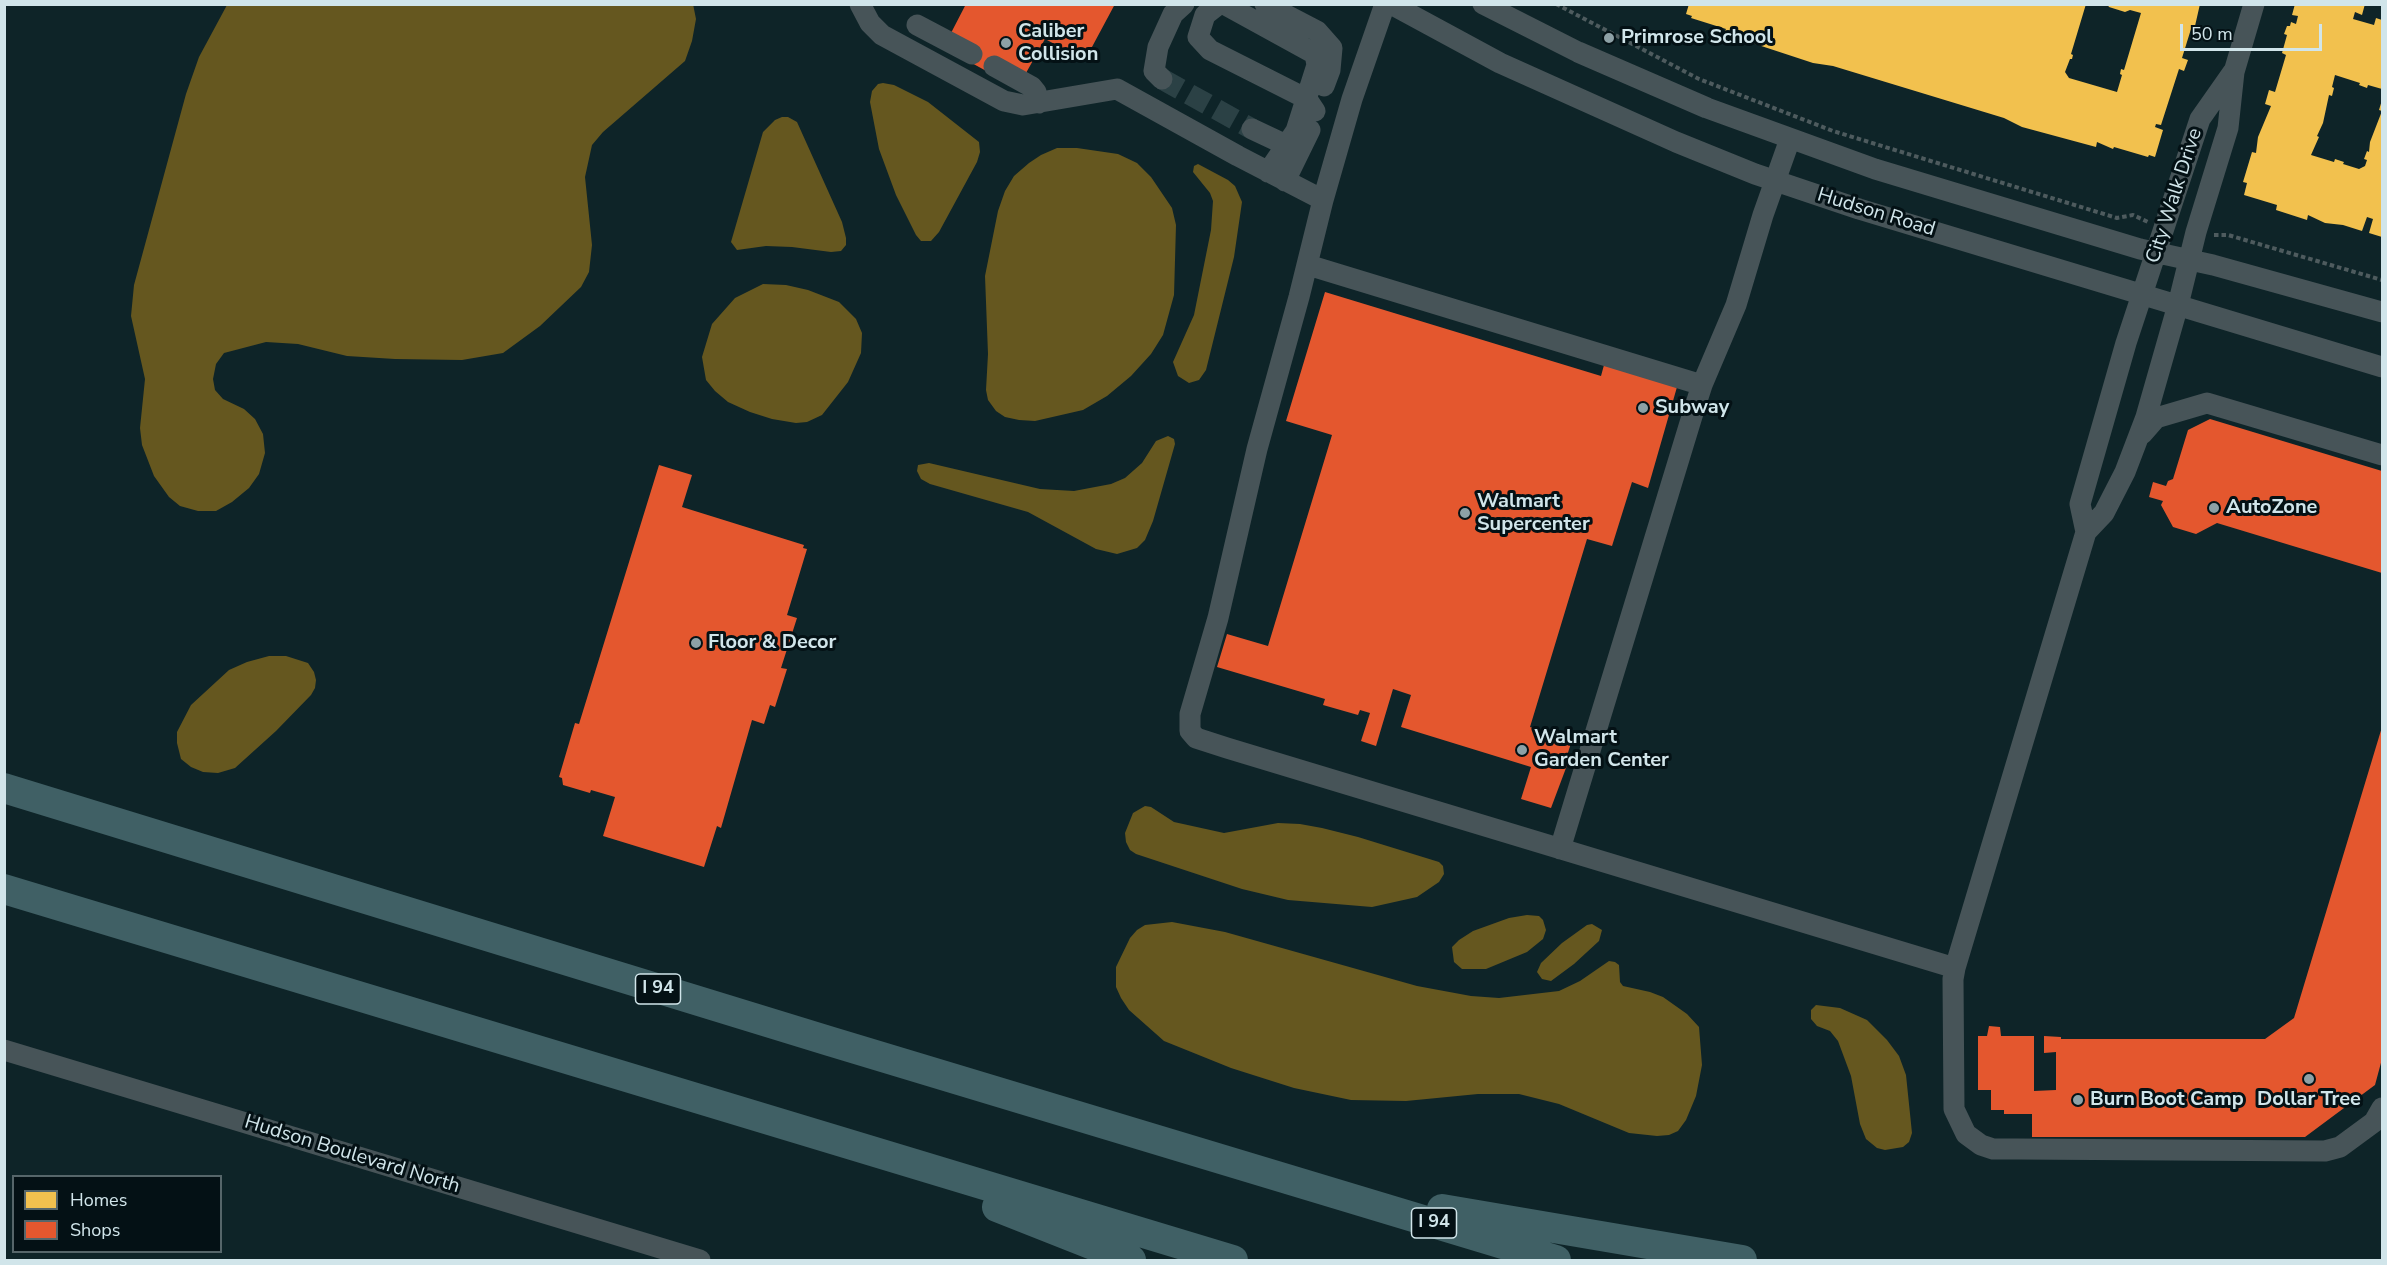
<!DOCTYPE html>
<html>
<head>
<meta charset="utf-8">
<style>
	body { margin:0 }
	#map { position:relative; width:2387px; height:1265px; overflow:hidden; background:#0e2428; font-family:"Nunito Sans",sans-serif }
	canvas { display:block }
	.frame { position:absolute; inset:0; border:6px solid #d1e5ea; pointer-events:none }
	.legend { position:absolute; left:12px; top:1175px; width:210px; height:78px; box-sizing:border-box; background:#041115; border:2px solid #56666a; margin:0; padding:8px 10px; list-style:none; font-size:18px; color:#d1e5ea }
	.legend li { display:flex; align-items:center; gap:12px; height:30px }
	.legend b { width:30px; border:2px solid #56666a }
	.scale { position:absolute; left:2180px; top:24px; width:142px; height:27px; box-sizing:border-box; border:3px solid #d1e5ea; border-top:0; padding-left:8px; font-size:18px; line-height:21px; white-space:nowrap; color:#d1e5ea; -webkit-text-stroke:4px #041115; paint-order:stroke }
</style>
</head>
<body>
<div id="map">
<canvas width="2387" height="1265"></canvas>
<div class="frame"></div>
<ul class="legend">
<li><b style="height:16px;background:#f2c14e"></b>Homes</li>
<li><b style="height:16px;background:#e4572e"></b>Shops</li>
</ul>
<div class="scale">50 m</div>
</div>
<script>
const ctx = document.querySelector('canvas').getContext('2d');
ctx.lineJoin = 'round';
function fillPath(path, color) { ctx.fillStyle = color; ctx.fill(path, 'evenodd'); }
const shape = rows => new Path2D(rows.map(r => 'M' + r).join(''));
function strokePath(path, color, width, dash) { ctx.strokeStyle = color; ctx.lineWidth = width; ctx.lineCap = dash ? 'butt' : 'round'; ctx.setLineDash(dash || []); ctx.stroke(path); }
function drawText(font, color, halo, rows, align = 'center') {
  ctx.font = font + ' "Nunito Sans",sans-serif'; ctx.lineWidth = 6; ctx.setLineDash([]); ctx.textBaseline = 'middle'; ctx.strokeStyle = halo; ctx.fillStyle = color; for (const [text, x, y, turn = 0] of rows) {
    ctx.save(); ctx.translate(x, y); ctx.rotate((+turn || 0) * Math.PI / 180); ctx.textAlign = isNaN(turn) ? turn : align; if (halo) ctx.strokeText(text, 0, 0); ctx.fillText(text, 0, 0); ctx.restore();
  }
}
const water = shape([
	[227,5,693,4,696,19,692,41,685,61,603,132,592,145,585,177,592,245,589,272,581,287,540,326,503,353,462,360,395,359,347,356,298,344,266,342,224,353,216,364,213,379,215,390,223,399,244,409,255,419,263,434,265,453,259,474,249,488,232,502,216,511,198,511,180,506,169,497,154,476,142,445,140,428,145,379,131,316,134,285,186,94,199,57],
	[883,83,894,85,928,102,979,142,980,152,977,162,939,232,931,241,921,241,916,235,896,195,879,149,870,102,872,91,878,84],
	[782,117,788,117,797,122,842,222,846,238,846,245,841,251,831,252,792,247,766,246,737,250,731,242,763,132,775,120],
	[1057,148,1077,148,1118,154,1137,163,1151,177,1172,208,1176,225,1174,295,1163,335,1151,354,1131,376,1107,396,1083,410,1035,421,1019,420,1005,417,996,411,988,400,986,390,988,354,985,276,998,211,1005,191,1014,176,1029,163,1041,155],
	[1198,164,1228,180,1235,186,1242,202,1234,257,1206,370,1199,380,1189,383,1178,376,1173,362,1194,315,1211,230,1213,201,1210,193,1193,172,1194,166],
	[763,284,786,285,808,290,839,302,856,319,862,333,861,353,848,382,822,415,807,422,796,423,772,419,750,412,728,402,715,391,706,380,702,357,712,324,735,298],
	[1168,436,1174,439,1175,444,1153,521,1145,540,1137,548,1117,554,1096,549,1028,512,930,484,921,479,917,471,918,465,929,463,1040,489,1074,491,1111,484,1125,478,1142,463,1156,441],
	[269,656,286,656,308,663,314,672,316,680,315,688,311,695,276,731,235,768,218,773,203,772,191,767,181,759,177,743,177,732,191,705,229,670,247,662],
	[1145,806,1151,807,1174,822,1224,833,1278,823,1300,824,1322,828,1358,837,1439,862,1443,866,1444,874,1439,882,1417,897,1372,907,1288,900,1242,889,1136,854,1130,850,1126,842,1125,833,1133,813],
	[1527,915,1539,916,1543,920,1546,930,1543,939,1527,952,1486,969,1462,969,1454,962,1452,947,1459,940,1473,931,1509,918],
	[1172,922,1225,932,1417,986,1471,996,1499,998,1559,991,1580,981,1609,961,1615,962,1619,965,1620,982,1623,986,1650,992,1663,997,1687,1014,1699,1027,1702,1065,1696,1096,1686,1120,1678,1131,1669,1135,1657,1136,1629,1133,1559,1104,1519,1094,1478,1094,1406,1101,1351,1100,1294,1088,1231,1068,1164,1041,1129,1010,1121,998,1116,987,1116,967,1130,938,1137,930,1145,925],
	[1592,924,1602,930,1599,941,1574,964,1551,981,1542,979,1537,972,1541,963,1562,943,1587,925],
	[1816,1005,1840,1008,1867,1020,1887,1040,1899,1056,1906,1075,1912,1133,1909,1142,1903,1147,1885,1150,1877,1148,1866,1139,1860,1124,1851,1076,1838,1041,1830,1031,1817,1026,1811,1019,1811,1010]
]);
const homes = shape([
	[1689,4,2086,4,2071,54,2073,55,2072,59,2070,59,2065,72,2069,78,2117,92,2122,75,2120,74,2121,69,2124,70,2141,13,2130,10,2125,12,2109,7,2107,4,2200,4,2195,26,2191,29,2182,58,2188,60,2184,71,2179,69,2161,125,2156,124,2155,127,2163,130,2155,157,2149,155,2148,157,2114,147,2113,149,2097,142,2096,147,2022,127,2004,118,1833,66,1813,63,1740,39,1742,34,1730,30,1729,32,1725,31,1726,29,1691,18,1692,16,1686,14],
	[2295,4,2365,4,2362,15,2355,12,2353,19,2374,25,2376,18,2382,20,2382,89,2368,85,2367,88,2359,85,2360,83,2335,75,2332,87,2334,88,2332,96,2329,95,2323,123,2317,136,2319,137,2311,155,2334,162,2335,159,2344,162,2343,164,2359,169,2365,166,2367,160,2364,159,2367,151,2369,152,2370,142,2382,111,2379,110,2382,100,2382,237,2369,233,2373,219,2367,217,2362,231,2343,225,2325,223,2308,215,2307,220,2276,210,2277,205,2244,195,2247,183,2243,182,2252,152,2256,153,2258,137,2271,106,2265,104,2269,90,2275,92,2286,55,2282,53,2287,35,2284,34,2287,26,2290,26,2291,22,2296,24,2298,16,2292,15]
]);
const shops = shape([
	[966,4,1115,4,1085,60,1045,39,1026,73,990,73,968,61,951,33],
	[1325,292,1601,376,1604,365,1677,387,1648,488,1632,482,1612,546,1587,539,1530,727,1572,740,1566,759,1569,760,1551,808,1521,799,1531,767,1401,727,1411,695,1393,689,1376,746,1361,741,1370,713,1360,710,1358,715,1323,705,1325,699,1217,667,1227,634,1268,646,1332,435,1286,421],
	[2210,419,2382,471,2382,573,2217,523,2196,534,2173,527,2161,505,2163,501,2149,497,2153,482,2166,486,2168,481,2173,479,2188,430],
	[659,465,692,475,682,507,804,545,803,548,807,549,787,615,797,618,781,668,787,669,775,707,770,705,764,724,752,720,721,828,717,826,704,867,603,836,615,797,591,790,590,793,563,785,562,778,559,777,575,723,579,724],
	[2382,727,2382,1059,2375,1085,2305,1137,2032,1137,2032,1114,2004,1114,2004,1110,1991,1110,1991,1090,1978,1090,1978,1036,1987,1036,1989,1026,2000,1027,2001,1036,2034,1036,2034,1091,2056,1090,2056,1052,2044,1053,2044,1036,2061,1037,2061,1039,2265,1039,2294,1018]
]);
const minorTunnel = shape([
	[1162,79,1252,129]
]);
const path = shape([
	[1556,4,1699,79,1833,131,2117,218,2133,215,2148,222],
	[2214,235,2228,235,2382,280]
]);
const minor = shape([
	[860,4,870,23,882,35,1004,101,1023,105,1117,89,1238,156,1323,200],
	[1219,4,1205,15,1198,37,1210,50,1307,99,1315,111],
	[1224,4,1315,54,1317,65,1296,131,1268,172],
	[1265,4,1317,31,1332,48,1330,70,1324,86],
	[1385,4,1352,99,1323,200,1299,297,1257,449,1218,618,1190,714,1190,731,1196,738,1227,748,1955,968,2086,532,2104,513,2125,472,2146,417,2178,305,2196,232,2228,128,2234,72,2254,4],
	[1391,4,1500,63,1676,142,1755,174,1859,209,2382,367],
	[1483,4,1578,52,1707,108,1875,169,2140,249,2213,265,2382,312],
	[917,25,972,54],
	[994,66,1032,87,1036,92,1039,103],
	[1162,79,1154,71,1158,47,1173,14,1184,4],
	[1252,129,1286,145],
	[1285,181,1310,130],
	[1308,265,1702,385],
	[2142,434,2156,418,2207,403,2382,455],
	[2086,532,2080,504,2126,343,2200,119,2233,72],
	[1560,849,1693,413,1702,385,1736,305,1763,215,1790,139],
	[1955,968,1953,979,1954,1109,1966,1134,1981,1145,1993,1149,2017,1149,2325,1151,2340,1147,2374,1122,2382,1108],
	[4,1050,700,1260]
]);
const highway = shape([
	[4,788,829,1041,1556,1260],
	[4,889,1233,1260],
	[997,1207,1131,1260],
	[1442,1209,1742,1260]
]);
const markers = [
	[1609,38,6,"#8da1a6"],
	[1006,43,6,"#8da1a6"],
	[1643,408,6,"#8da1a6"],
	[2214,508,6,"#8da1a6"],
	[1465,513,6,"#8da1a6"],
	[696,643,6,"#8da1a6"],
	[1522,750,6,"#8da1a6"],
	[2309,1079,6,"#8da1a6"],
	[2078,1100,6,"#8da1a6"]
];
const shields = [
	[658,989,45],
	[1434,1223,45]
];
const shieldNames = [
	["I 94",658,989],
	["I 94",1434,1223]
];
const poiNames = [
	["Caliber",1018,32],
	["Collision",1018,55],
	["Primrose School",1621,38],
	["Subway",1655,408],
	["Walmart",1477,502],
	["Supercenter",1477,525],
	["AutoZone",2226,508],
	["Floor & Decor",708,643],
	["Walmart",1534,738],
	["Garden Center",1534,761],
	["Burn Boot Camp",2090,1100],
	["Dollar Tree",2309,1100,"center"]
];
const streetNames = [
	["City Walk Drive",2175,196,-72],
	["Hudson Road",1876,213,17],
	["Hudson Boulevard North",352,1155,17]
];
fillPath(water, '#65571f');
fillPath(homes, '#f2c14e');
fillPath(shops, '#e4572e');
strokePath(minorTunnel, '#2b4145', 21, [21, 10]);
strokePath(path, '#4e5b5e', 4, [4.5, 3]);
strokePath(minor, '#475458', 21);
strokePath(highway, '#406065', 30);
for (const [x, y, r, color] of markers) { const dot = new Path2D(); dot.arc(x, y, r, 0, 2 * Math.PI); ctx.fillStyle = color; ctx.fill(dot); strokePath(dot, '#041115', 2); }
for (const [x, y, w] of shields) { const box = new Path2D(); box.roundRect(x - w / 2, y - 15, w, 30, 4.5); ctx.fillStyle = '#041115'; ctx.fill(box); strokePath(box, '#d1e5ea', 1.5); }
drawText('bold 18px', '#d1e5ea', null, shieldNames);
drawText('bold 20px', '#d1e5ea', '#041115', poiNames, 'left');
drawText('20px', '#d1e5ea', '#041115', streetNames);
</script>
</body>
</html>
